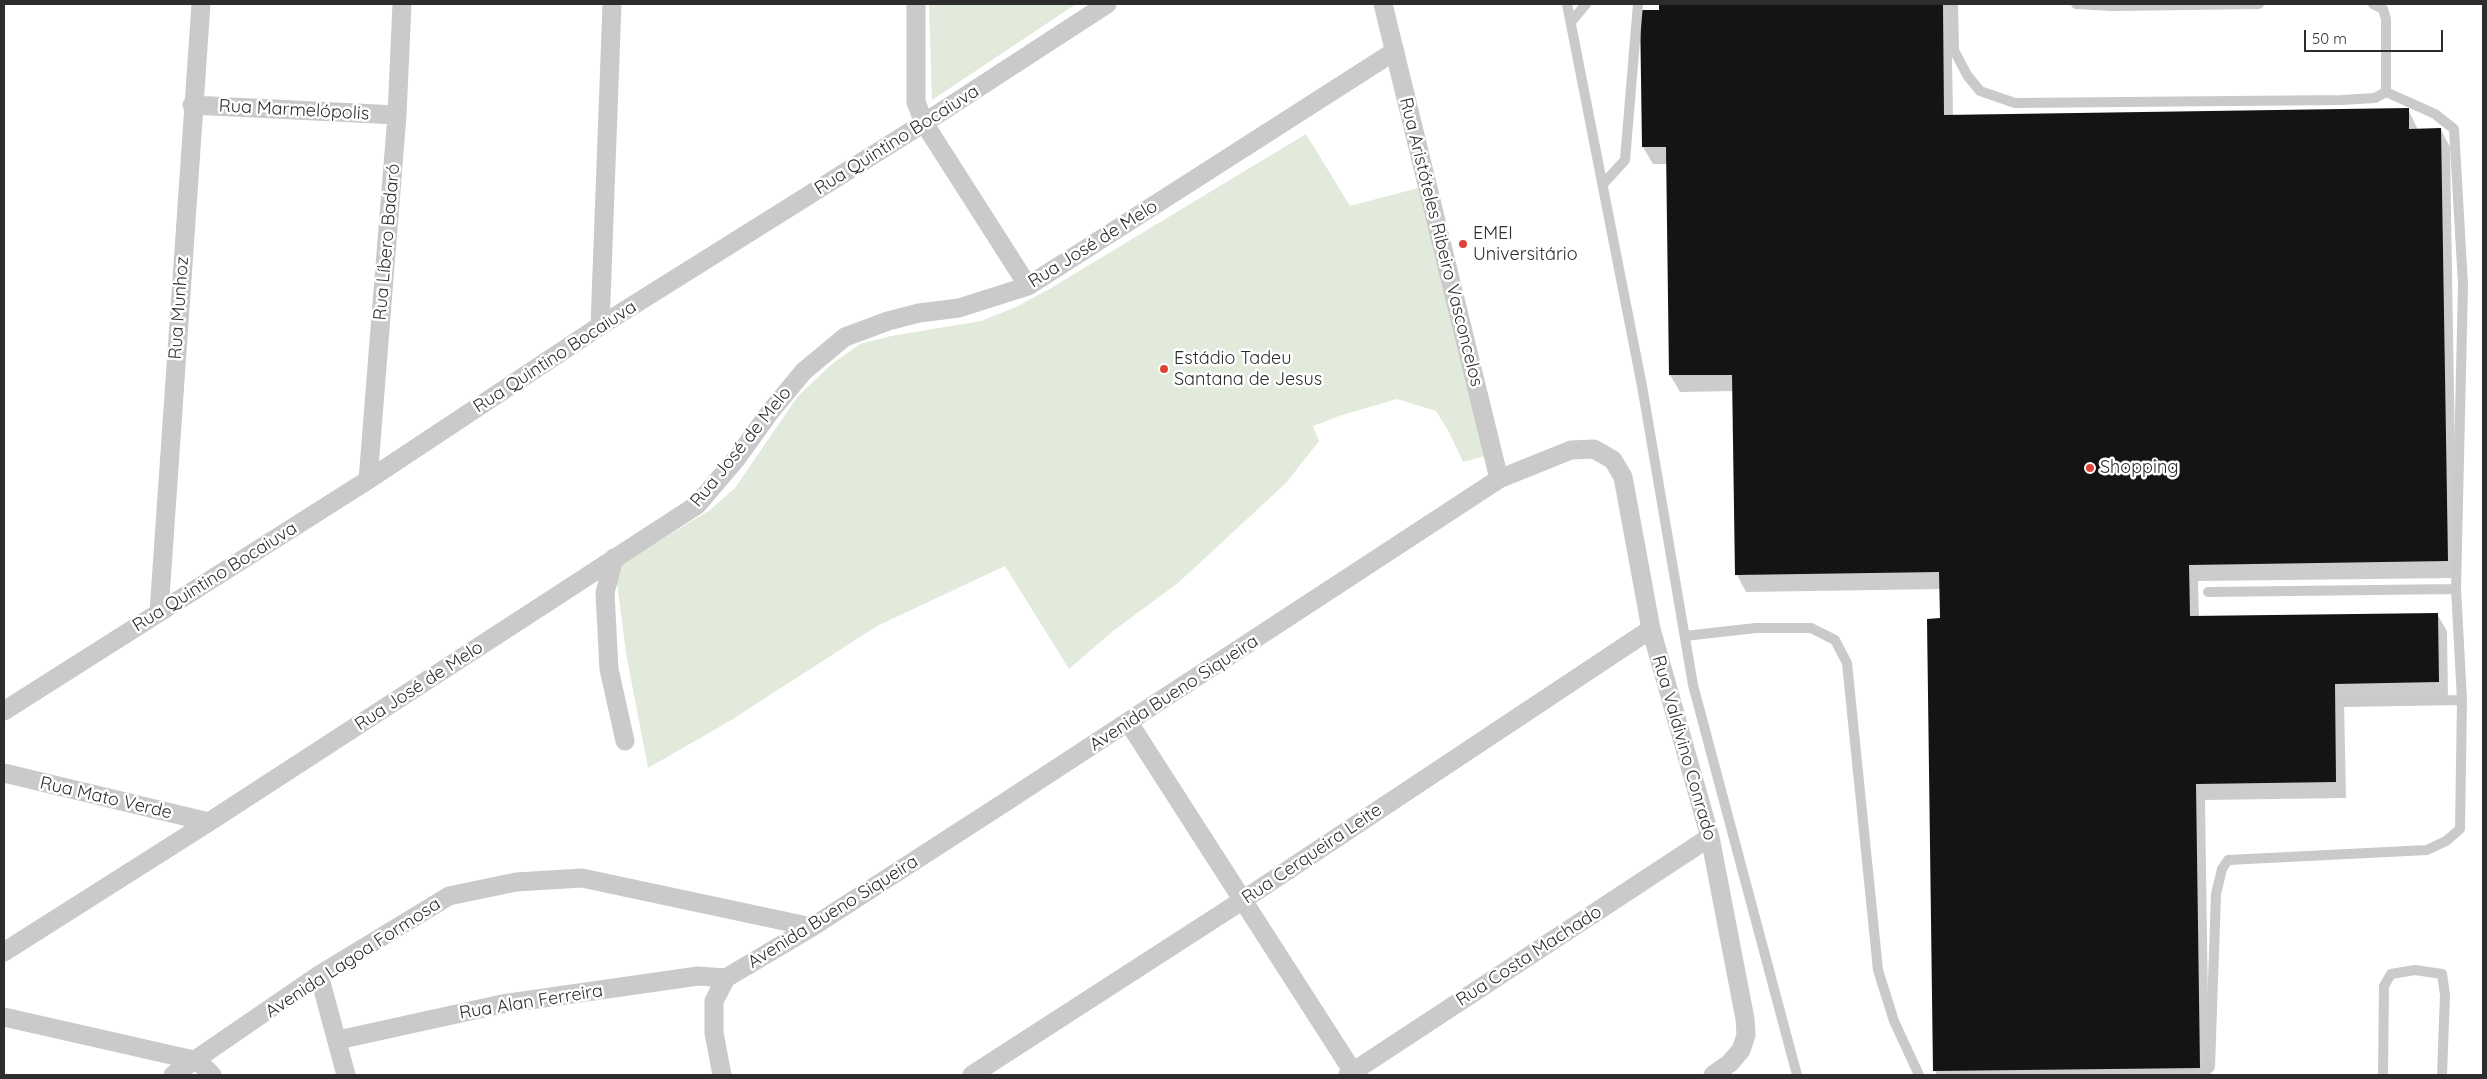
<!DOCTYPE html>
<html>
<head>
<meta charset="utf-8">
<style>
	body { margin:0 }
	#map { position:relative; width:2487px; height:1079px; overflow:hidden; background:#fff; font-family:Quicksand,sans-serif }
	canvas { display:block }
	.frame { position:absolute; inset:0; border:5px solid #2d2d2d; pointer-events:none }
	.scale { position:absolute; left:2304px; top:30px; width:139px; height:22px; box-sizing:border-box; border:2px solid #2d2d2d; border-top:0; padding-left:6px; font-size:15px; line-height:18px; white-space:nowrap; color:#2d2d2d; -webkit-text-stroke:4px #fff; paint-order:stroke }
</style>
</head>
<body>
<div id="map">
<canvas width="2487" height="1079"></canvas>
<div class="frame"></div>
<div class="scale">50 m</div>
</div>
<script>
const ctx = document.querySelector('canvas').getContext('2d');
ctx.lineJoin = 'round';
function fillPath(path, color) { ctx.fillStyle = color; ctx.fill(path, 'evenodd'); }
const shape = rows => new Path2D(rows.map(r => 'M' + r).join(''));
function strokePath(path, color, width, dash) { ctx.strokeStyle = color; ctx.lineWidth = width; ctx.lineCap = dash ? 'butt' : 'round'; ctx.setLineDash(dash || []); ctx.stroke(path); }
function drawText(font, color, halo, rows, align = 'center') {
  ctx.font = font + ' Quicksand,sans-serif'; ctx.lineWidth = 5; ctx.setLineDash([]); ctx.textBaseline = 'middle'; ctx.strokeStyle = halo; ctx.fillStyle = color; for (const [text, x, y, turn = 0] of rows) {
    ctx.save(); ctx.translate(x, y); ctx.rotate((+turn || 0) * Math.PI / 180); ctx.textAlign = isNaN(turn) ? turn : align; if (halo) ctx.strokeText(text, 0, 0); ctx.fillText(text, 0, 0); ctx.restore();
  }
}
const green = shape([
	[929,4,1076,4,932,100],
	[1306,134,1350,206,1418,188,1485,456,1463,462,1449,432,1436,411,1397,399,1339,416,1313,426,1319,441,1286,483,1178,583,1113,631,1069,669,1005,566,877,626,728,722,648,768,626,653,615,568,710,510,735,488,798,396,832,364,860,344,891,336,981,321,1016,307,1051,288]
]);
const shadow = shape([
	[1660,4,1951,4,1953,116,2408,109,2418,130,2441,130,2450,147,2457,578,2198,581,2199,618,2437,614,2447,631,2448,699,2344,700,2346,798,2205,800,2209,1075,1937,1075,1935,1071,1941,589,1746,592,1737,575,1734,391,1680,392,1670,375,1667,164,1653,164,1643,147]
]);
const building = shape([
	[1659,4,1943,4,1944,115,2409,108,2409,129,2441,128,2448,561,2189,565,2190,616,2438,613,2439,682,2335,684,2336,782,2196,784,2200,1068,1933,1071,1927,619,1940,618,1939,572,1735,575,1732,375,1669,375,1666,147,1642,147,1640,10,1659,10]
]);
const lane = shape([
	[1567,4,1642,386,1693,685,1797,1075],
	[1953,4,1954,50,1967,75,1980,91,2015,103,2342,100,2375,98,2386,92,2386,19,2383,9,2373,4],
	[2076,4,2113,6,2259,4],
	[1571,22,1586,4],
	[1603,184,1625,160,1638,4],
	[2208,592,2456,589],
	[1685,636,1756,628,1811,628,1835,640,1847,663,1878,970,1894,1021,1919,1075],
	[2342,702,2462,700],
	[2202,1075,2210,1067,2216,894,2222,869,2228,860,2427,850,2446,841,2460,829,2462,700,2456,589,2463,285,2454,129,2435,114,2386,92],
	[2383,1075,2384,986,2391,974,2415,970,2442,974,2445,995,2442,1075]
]);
const street = shape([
	[916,4,916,102,924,123,1028,286],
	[1383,4,1499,479],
	[192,105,397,115],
	[600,326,612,4],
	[368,480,397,115,402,4],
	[614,558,605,593,609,669,625,741],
	[159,612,201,4],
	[4,711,368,480,600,326,924,123,1107,4],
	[1129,723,1355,1075],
	[4,773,209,822],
	[4,952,209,822,697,505,737,458,770,412,804,371,845,337,888,321,919,313,959,308,1028,286,1395,51],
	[319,975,346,1075],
	[726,978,812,927,1010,799,1499,479,1571,450,1594,449,1613,460,1623,477,1651,629,1710,837,1745,1019,1746,1035,1741,1050,1730,1063,1713,1075],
	[4,1017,198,1061,212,1075],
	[338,1040,502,1004,698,976,726,978],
	[173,1075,319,975,449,896,516,882,582,878,812,927],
	[722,1075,714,1033,714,1001,726,978],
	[972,1075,1243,900,1651,629],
	[1348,1075,1710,837]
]);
const markers = [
	[1463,244,5,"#de4435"],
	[1164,369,5,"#de4435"],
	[2090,468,5,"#de4435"]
];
const streetNames = [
	["Rua Marmelópolis",294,110,3],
	["Rua Quintino Bocaiuva",897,140,-32],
	["Rua Líbero Badaró",387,242,-85],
	["Rua Aristóteles Ribeiro Vasconcelos",1441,242,76],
	["Rua José de Melo",1093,244,-32],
	["Rua Munhoz",179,308,-86],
	["Rua Quintino Bocaiuva",555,357,-33],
	["Rua José de Melo",741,447,-51],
	["Rua Quintino Bocaiuva",215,577,-32],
	["Rua José de Melo",419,686,-33],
	["Avenida Bueno Siqueira",1174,693,-33],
	["Rua Valdivino Conrado",1684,748,74],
	["Rua Mato Verde",106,798,13],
	["Rua Cerqueira Leite",1312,854,-34],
	["Avenida Bueno Siqueira",833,912,-32],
	["Rua Costa Machado",1529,956,-33],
	["Avenida Lagoa Formosa",353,958,-33],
	["Rua Alan Ferreira",531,1002,-9]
];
const poiNames = [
	["EMEI",1473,234],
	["Universitário",1473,255],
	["Estádio Tadeu",1174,359],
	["Santana de Jesus",1174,380],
	["Shopping",2100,468]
];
fillPath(green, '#e1eadb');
fillPath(shadow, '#0003');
fillPath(building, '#141414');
strokePath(lane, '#cacaca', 10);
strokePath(street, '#cacaca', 19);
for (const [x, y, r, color] of markers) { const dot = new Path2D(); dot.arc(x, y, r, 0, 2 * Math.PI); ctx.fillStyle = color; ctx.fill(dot); strokePath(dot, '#fff', 2); }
drawText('18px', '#2d2d2d', '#fff', streetNames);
drawText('18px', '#2d2d2d', '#fff', poiNames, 'left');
</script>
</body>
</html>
